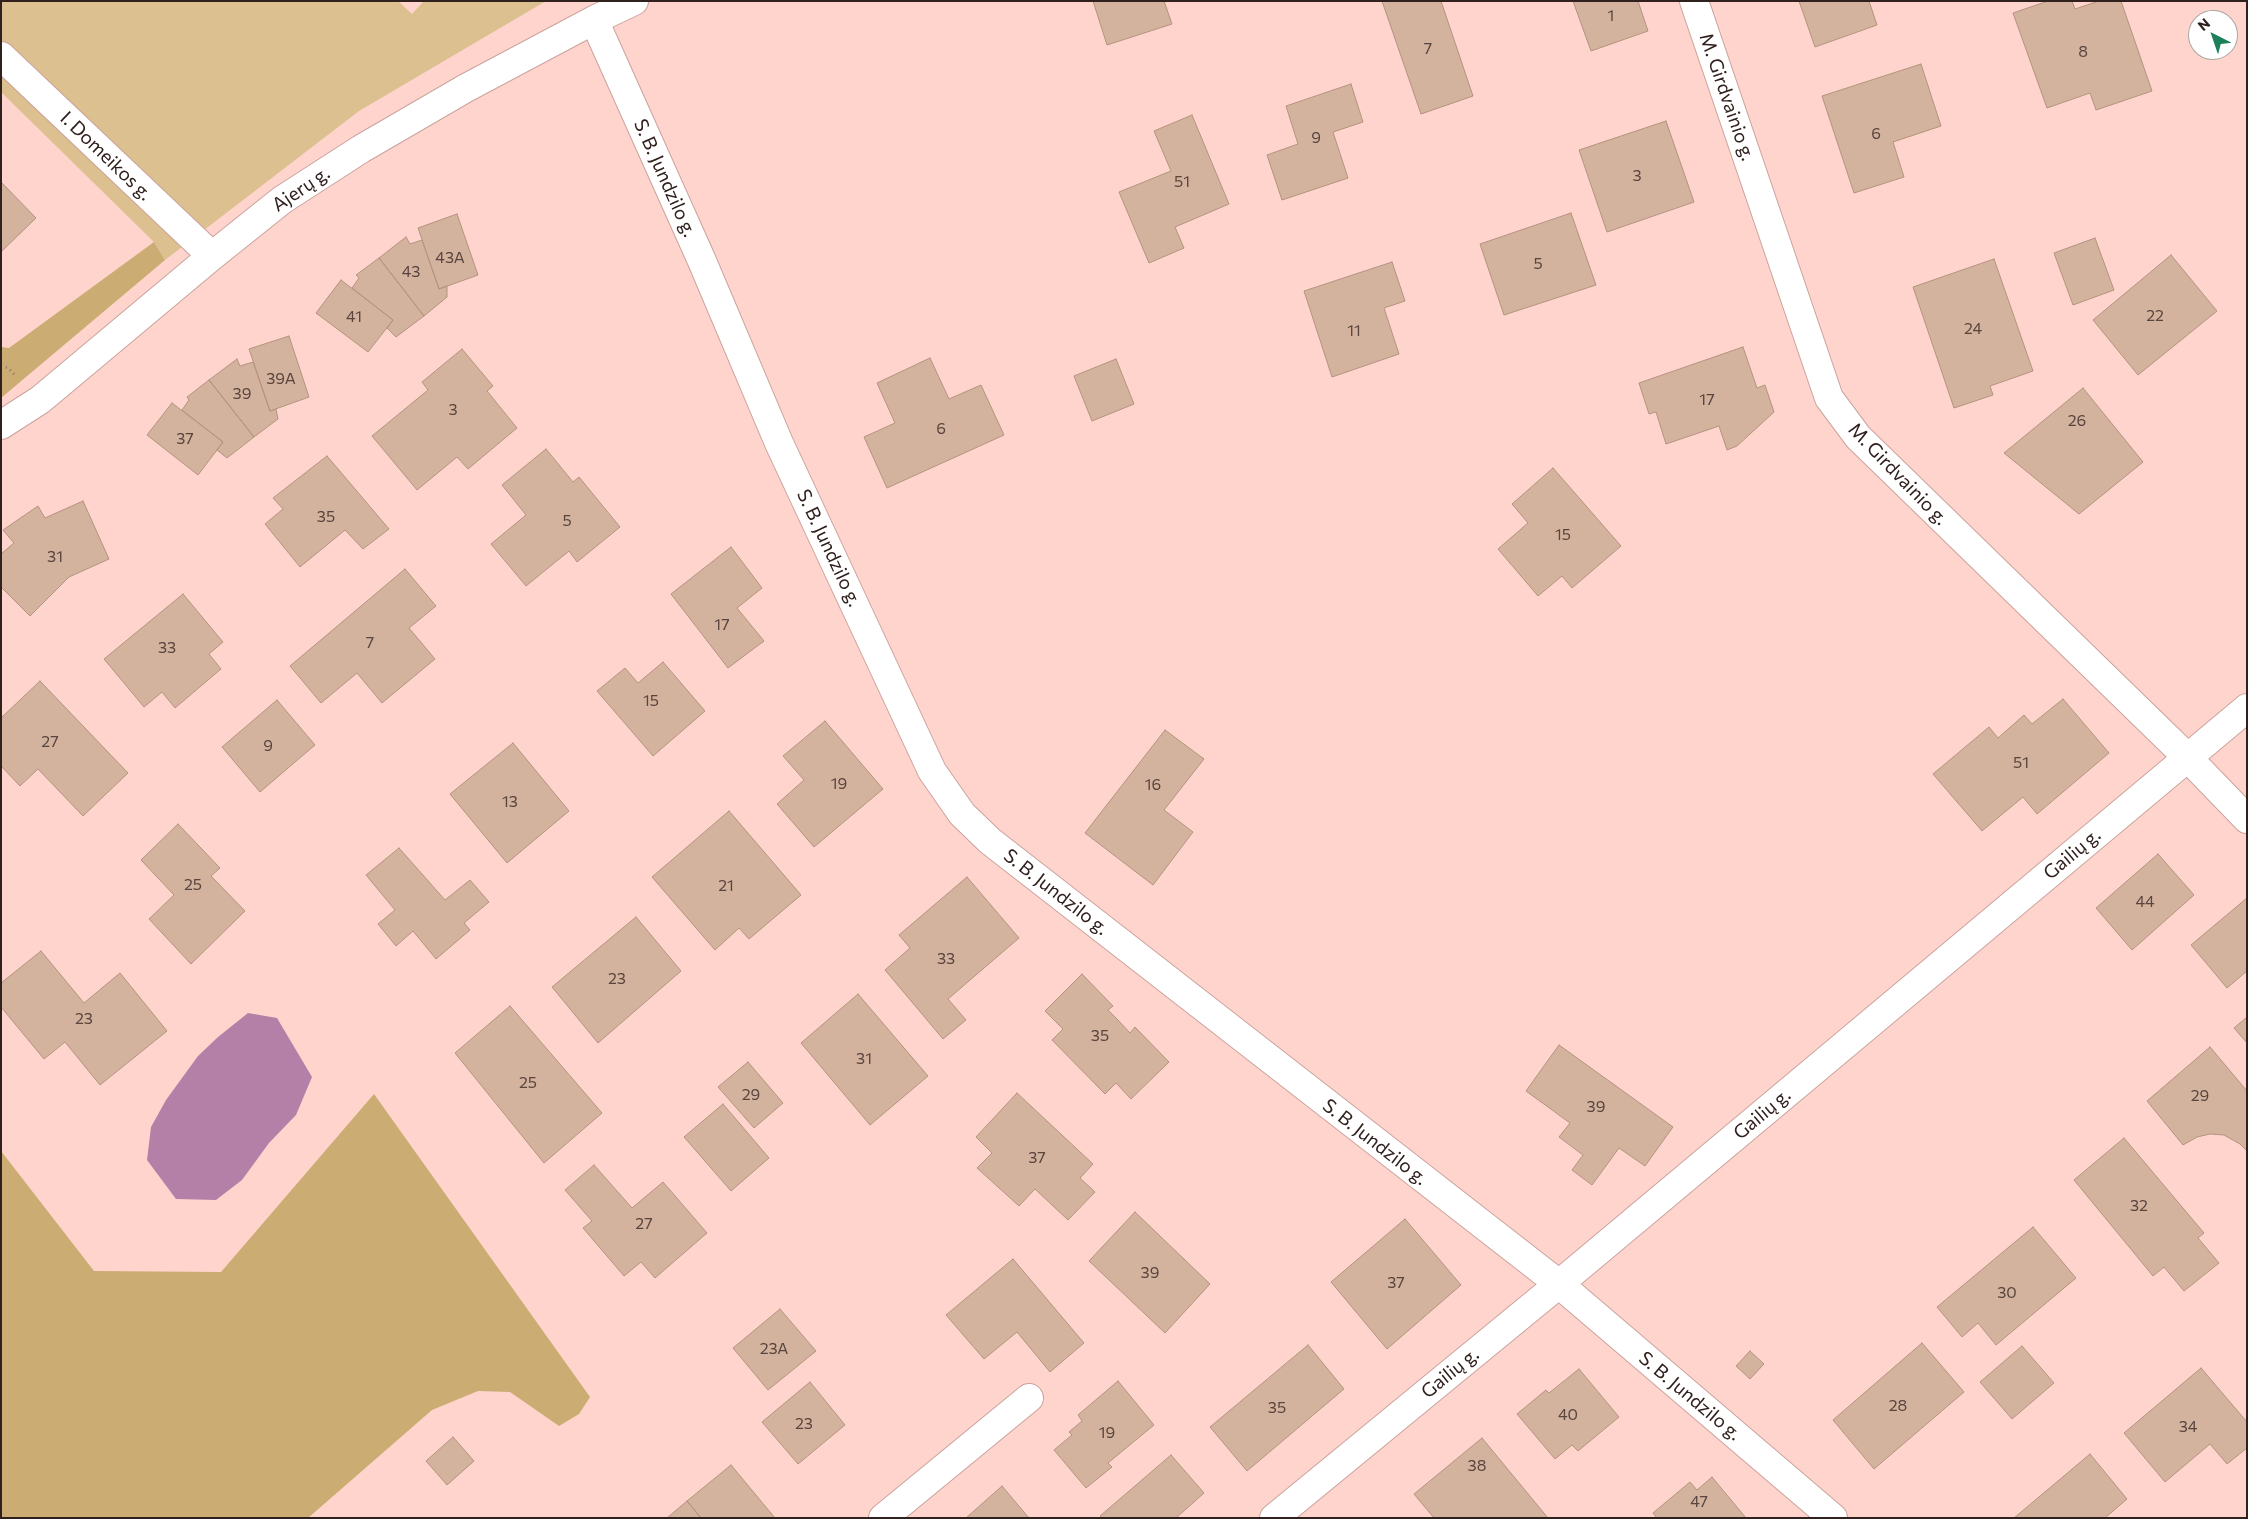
<!DOCTYPE html>
<html>
<head>
<meta charset="utf-8">
<style>
	body { margin:0 }
	#map { position:relative; width:2248px; height:1519px; overflow:hidden; background:#fed4cd; font-family:Commissioner,sans-serif }
	canvas { display:block }
	.frame { position:absolute; inset:0; border:2px solid #30201e; pointer-events:none }
	.north { position:absolute; left:2188px; top:10px; width:50px; height:50px; box-sizing:border-box; background:#fff; border:1px solid #aca6a5; border-radius:50%; rotate:319deg; font-size:14px; font-weight:700; line-height:20px; text-align:center; color:#30201e }
	.north::after { content:''; display:block; margin:auto; width:18px; height:22px; background:#1c805a; clip-path:polygon(50% 0,100% 100%,50% 72%,0 100%) }
</style>
</head>
<body>
<div id="map">
<canvas width="2248" height="1519"></canvas>
<div class="frame"></div>
<div class="north">N</div>
</div>
<script>
const ctx = document.querySelector('canvas').getContext('2d');
ctx.lineJoin = 'round';
function fillPath(path, color) { ctx.fillStyle = color; ctx.fill(path, 'evenodd'); }
const shape = rows => new Path2D(rows.map(r => 'M' + r).join(''));
function strokePath(path, color, width, dash) { ctx.strokeStyle = color; ctx.lineWidth = width; ctx.lineCap = dash ? 'butt' : 'round'; ctx.setLineDash(dash || []); ctx.stroke(path); }
function drawText(font, color, halo, rows, align = 'center') {
  ctx.font = font + ' Commissioner,sans-serif'; ctx.lineWidth = 5; ctx.setLineDash([]); ctx.textBaseline = 'middle'; ctx.strokeStyle = halo; ctx.fillStyle = color; for (const [text, x, y, turn = 0] of rows) {
    ctx.save(); ctx.translate(x, y); ctx.rotate((+turn || 0) * Math.PI / 180); ctx.textAlign = isNaN(turn) ? turn : align; if (halo) ctx.strokeText(text, 0, 0); ctx.fillText(text, 0, 0); ctx.restore();
  }
}
const green = shape([
	[1,1,398,1,412,14,424,1,546,1,359,111,165,260,154,242,1,92]
]);
const forest = shape([
	[154,242,165,260,1,398,1,347,9,348],
	[374,1094,590,1397,579,1414,559,1426,510,1392,478,1391,432,1410,308,1518,1,1518,1,1151,94,1271,221,1272]
]);
const water = shape([
	[248,1013,277,1018,312,1077,296,1115,269,1143,242,1180,216,1200,176,1199,147,1160,151,1127,166,1100,198,1056,218,1037]
]);
const building = shape([
	[1093,1,1164,1,1172,24,1107,45,1093,1],
	[1382,1,1441,1,1473,96,1421,114,1382,1],
	[1573,1,1638,1,1648,31,1591,51,1573,1],
	[1799,1,1869,1,1877,25,1815,47,1799,1],
	[2048,1,2072,1,2075,9,2099,1,2121,1,2152,91,2096,110,2090,93,2047,108,2013,13,2048,1],
	[1921,64,1941,126,1893,142,1904,177,1854,193,1822,96,1921,64],
	[1351,84,1363,122,1333,132,1348,178,1282,200,1267,155,1298,144,1286,106,1351,84],
	[1192,115,1229,204,1175,227,1184,248,1149,263,1119,192,1171,171,1154,131,1192,115],
	[1666,121,1694,202,1607,232,1579,150,1666,121],
	[1,182,36,218,1,252,1,182],
	[1571,213,1596,285,1504,315,1480,244,1571,213],
	[457,214,478,275,439,289,418,228,457,214],
	[406,237,410,244,422,240,439,289,447,286,447,297,424,316,379,258,406,237],
	[2095,238,2114,290,2073,305,2054,253,2095,238],
	[2171,255,2217,311,2138,375,2093,320,2171,255],
	[379,258,424,316,396,337,387,328,393,320,352,288,359,278,356,275,379,258],
	[1994,259,2033,371,1990,386,1993,395,1954,408,1913,287,1994,259],
	[1392,262,1405,301,1384,308,1399,354,1332,377,1304,291,1392,262],
	[341,280,393,320,368,352,316,313,341,280],
	[289,336,309,397,270,411,249,349,289,336],
	[1743,347,1757,388,1765,385,1774,412,1737,446,1727,450,1719,426,1666,444,1656,412,1649,414,1639,383,1743,347],
	[462,349,493,386,487,391,517,428,468,469,457,457,417,490,372,436,428,390,422,382,462,349],
	[930,358,949,399,981,385,1004,435,887,488,864,437,895,423,877,383,930,358],
	[237,359,240,366,253,362,270,411,276,409,278,419,254,437,209,380,237,359],
	[1116,359,1134,404,1092,421,1074,376,1116,359],
	[209,380,254,437,227,458,217,450,223,442,182,410,189,400,187,397,209,380],
	[2083,388,2143,462,2079,514,2004,453,2083,388],
	[172,403,223,442,198,475,147,435,172,403],
	[546,449,573,482,579,477,620,527,577,562,569,551,526,586,491,544,526,515,502,485,546,449],
	[327,456,389,529,363,549,345,530,300,567,265,524,283,509,273,498,327,456],
	[1553,468,1621,546,1572,588,1562,576,1538,596,1498,549,1528,523,1512,504,1553,468],
	[83,501,109,559,69,577,30,616,1,587,1,554,14,543,3,530,38,506,45,518,83,501],
	[731,547,762,588,737,608,764,641,728,668,671,594,731,547],
	[405,569,436,606,409,628,435,659,382,703,357,673,321,703,290,666,405,569],
	[183,594,223,642,209,654,221,669,175,708,162,692,144,707,104,659,183,594],
	[663,662,705,711,653,756,597,691,625,668,638,683,663,662],
	[40,681,128,773,83,816,38,769,20,786,1,766,1,718,40,681],
	[2063,699,2109,753,2037,814,2023,797,1982,831,1933,774,1989,727,1998,738,2024,715,2032,724,2063,699],
	[277,700,315,745,260,792,222,747,277,700],
	[825,721,883,789,814,847,777,804,804,780,783,756,825,721],
	[1165,730,1204,759,1164,810,1193,832,1153,885,1085,833,1165,730],
	[513,743,569,811,507,863,450,794,513,743],
	[729,811,801,895,749,939,739,928,715,950,652,877,729,811],
	[178,824,220,868,211,876,245,911,191,964,149,919,174,895,141,860,178,824],
	[399,848,445,900,470,880,489,902,464,923,470,930,436,959,413,931,396,946,378,924,395,910,366,875,399,848],
	[2158,854,2194,895,2132,950,2096,908,2158,854],
	[967,877,1019,938,948,999,966,1020,943,1039,885,970,910,948,899,935,967,877],
	[2247,898,2247,971,2227,988,2191,945,2247,898],
	[636,917,681,971,598,1043,552,987,636,917],
	[41,951,84,1003,120,973,167,1031,100,1085,65,1042,44,1059,1,1007,1,983,41,951],
	[1082,974,1113,1006,1108,1010,1118,1020,1130,1033,1135,1027,1169,1062,1131,1099,1116,1083,1105,1094,1052,1040,1063,1029,1045,1011,1082,974],
	[858,994,928,1076,870,1125,801,1043,858,994],
	[510,1006,602,1113,544,1163,455,1053,510,1006],
	[2247,1017,2247,1043,2234,1028,2247,1017],
	[1559,1045,1673,1127,1645,1166,1619,1148,1592,1185,1572,1170,1583,1155,1559,1137,1570,1123,1526,1091,1559,1045],
	[2210,1047,2247,1091,2247,1151,2240,1144,2224,1135,2210,1134,2197,1137,2183,1145,2147,1101,2210,1047],
	[748,1062,783,1103,754,1128,718,1087,748,1062],
	[1017,1093,1093,1164,1080,1178,1095,1192,1068,1220,1035,1189,1019,1206,977,1168,992,1153,976,1137,1017,1093],
	[723,1104,769,1158,731,1191,684,1137,723,1104],
	[2124,1138,2204,1233,2198,1238,2219,1263,2184,1291,2164,1267,2153,1276,2074,1180,2124,1138],
	[594,1165,632,1208,663,1182,707,1233,655,1278,641,1262,624,1276,583,1228,592,1221,565,1190,594,1165],
	[1135,1212,1210,1284,1165,1333,1089,1261,1135,1212],
	[1405,1219,1461,1285,1387,1349,1331,1282,1405,1219],
	[2033,1227,2076,1278,1996,1345,1978,1323,1962,1337,1937,1307,2033,1227],
	[1013,1259,1084,1343,1050,1372,1017,1332,984,1359,946,1315,1013,1259],
	[780,1309,816,1351,768,1390,733,1348,780,1309],
	[1922,1343,1964,1392,1874,1469,1833,1420,1922,1343],
	[1308,1345,1344,1389,1247,1471,1210,1427,1308,1345],
	[2022,1346,2054,1383,2012,1419,1980,1382,2022,1346],
	[1750,1351,1764,1364,1750,1379,1736,1366,1750,1351],
	[2201,1368,2247,1422,2247,1448,2227,1464,2210,1444,2165,1482,2124,1433,2201,1368],
	[1579,1369,1619,1417,1578,1451,1572,1445,1555,1459,1517,1414,1546,1390,1549,1393,1579,1369],
	[1118,1381,1154,1425,1108,1463,1112,1467,1086,1488,1054,1450,1072,1435,1069,1432,1082,1421,1078,1415,1118,1381],
	[810,1382,845,1425,798,1464,762,1422,810,1382],
	[453,1437,474,1461,447,1485,426,1461,453,1437],
	[1482,1438,1548,1518,1434,1518,1414,1494,1482,1438],
	[2090,1454,2127,1499,2105,1518,2014,1518,2090,1454],
	[1171,1455,1204,1493,1176,1518,1102,1518,1100,1516,1171,1455],
	[731,1465,775,1518,701,1518,687,1501,731,1465],
	[1712,1477,1746,1518,1657,1518,1653,1513,1690,1482,1697,1490,1712,1477],
	[1002,1486,1029,1518,966,1518,1002,1486],
	[687,1501,701,1518,667,1518,687,1501]
]);
const path = shape([
	[1,366,8,368,15,375]
]);
const minor = shape([
	[1694,1,1829,398,1858,437,2188,758,2247,819],
	[594,20,702,261,779,443,932,771,962,814,990,841,1559,1284,1833,1518],
	[1,56,212,256],
	[1,425,40,400,212,256,282,200,361,149,466,88,594,20,634,1],
	[883,1518,1029,1398],
	[1274,1518,1559,1284,2247,708]
]);
const numberNames = [
	["1",1611,16],
	["7",1428,49],
	["8",2083,52],
	["6",1876,134],
	["9",1316,138],
	["3",1637,176],
	["51",1182,182],
	["43A",450,258],
	["5",1538,264],
	["43",411,272],
	["22",2155,316],
	["41",354,317],
	["24",1973,329],
	["11",1354,331],
	["39A",281,379],
	["39",242,394],
	["17",1707,400],
	["3",453,410],
	["26",2077,421],
	["6",941,429],
	["37",185,439],
	["35",326,517],
	["5",567,521],
	["15",1563,535],
	["31",55,557],
	["17",722,625],
	["7",370,643],
	["33",167,648],
	["15",651,701],
	["27",50,742],
	["9",268,746],
	["51",2021,763],
	["19",839,784],
	["16",1153,785],
	["13",510,802],
	["25",193,885],
	["21",726,886],
	["44",2145,902],
	["33",946,959],
	["23",617,979],
	["23",84,1019],
	["35",1100,1036],
	["31",864,1059],
	["25",528,1083],
	["29",751,1095],
	["29",2200,1096],
	["39",1596,1107],
	["37",1037,1158],
	["32",2139,1206],
	["27",644,1224],
	["39",1150,1273],
	["37",1396,1283],
	["30",2007,1293],
	["23A",774,1349],
	["28",1898,1406],
	["35",1277,1408],
	["40",1568,1415],
	["23",804,1424],
	["34",2188,1427],
	["19",1107,1433],
	["38",1477,1466],
	["47",1699,1502]
];
const streetNames = [
	["M. Girdvainio g.",1727,97,71],
	["I. Domeikos g.",106,156,44],
	["S. B. Jundzilo g.",665,178,66],
	["Ajerų g.",301,189,-34],
	["M. Girdvainio g.",1898,474,46],
	["S. B. Jundzilo g.",829,548,65],
	["Gailių g.",2072,854,-40],
	["S. B. Jundzilo g.",1056,892,38],
	["Gailių g.",1762,1114,-40],
	["S. B. Jundzilo g.",1375,1142,38],
	["Gailių g.",1450,1373,-39],
	["S. B. Jundzilo g.",1690,1396,40]
];
fillPath(green, '#dcc08f');
fillPath(forest, '#cbac72');
fillPath(water, '#b480a8');
fillPath(building, '#d4b39e');
strokePath(building, '#b3937e', 1);
strokePath(minor, '#cba39d', 30);
strokePath(path, '#947773', 3, [1, 4]);
strokePath(minor, '#fff', 28);
drawText('16px', '#59453e', null, numberNames);
drawText('19px', '#30201e', '#fff', streetNames);
</script>
</body>
</html>
